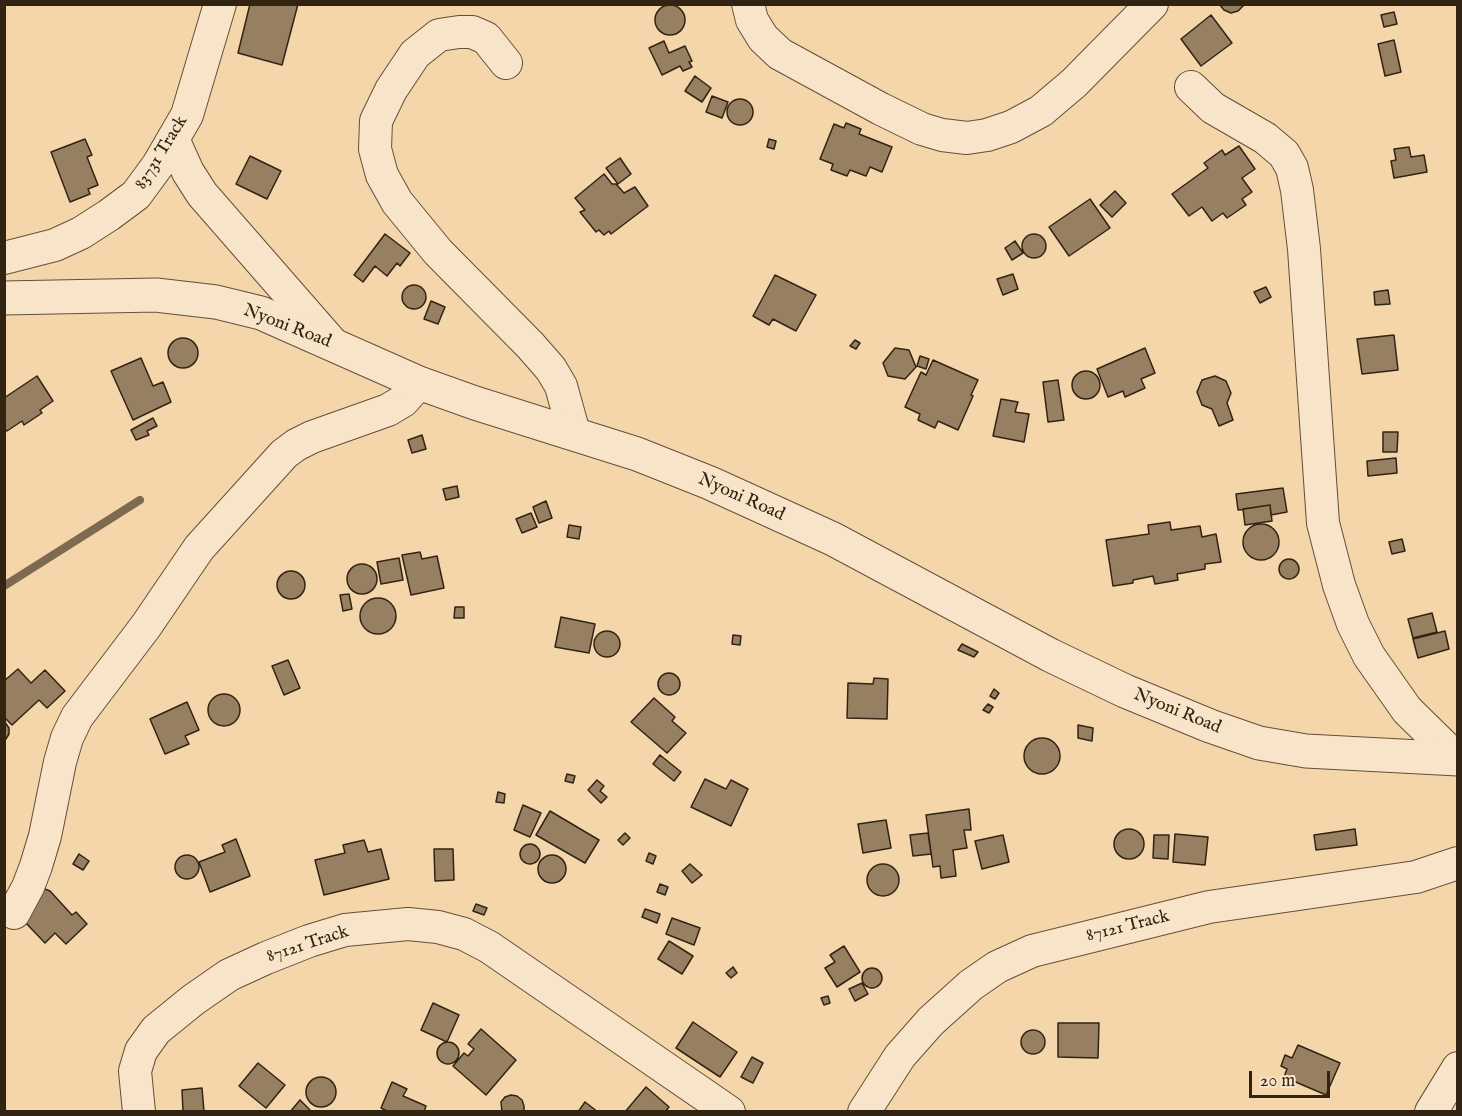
<!DOCTYPE html>
<html>
<head>
<meta charset="utf-8">
<style>
	body { margin:0 }
	#map { position:relative; width:1462px; height:1116px; overflow:hidden; background:#f5d5aa; font-family:"IM FELL English",serif }
	canvas { display:block }
	.frame { position:absolute; inset:0; border:6px solid #312413; pointer-events:none }
	.scale { position:absolute; left:1249px; top:1071px; width:81px; height:27px; box-sizing:border-box; border:3px solid #312413; border-top:0; padding-left:8px; font-size:18px; line-height:21px; white-space:nowrap; color:#312413; -webkit-text-stroke:4px #f8e4c8; paint-order:stroke }
</style>
</head>
<body>
<div id="map">
<canvas width="1462" height="1116"></canvas>
<div class="frame"></div>
<div class="scale">20 m</div>
</div>
<script>
const ctx = document.querySelector('canvas').getContext('2d');
ctx.lineJoin = 'round';
const shape = rows => new Path2D(rows.map(r => 'M' + r).join(''));
function strokePath(path, color, width, dash) { ctx.strokeStyle = color; ctx.lineWidth = width; ctx.lineCap = dash ? 'butt' : 'round'; ctx.setLineDash(dash || []); ctx.stroke(path); }
function fillPath(path, color) { ctx.fillStyle = color; ctx.fill(path, 'evenodd'); }
function drawText(font, color, halo, rows, align = 'center') {
  ctx.font = font + ' "IM FELL English",serif'; ctx.lineWidth = 4.5; ctx.setLineDash([]); ctx.textBaseline = 'middle'; ctx.strokeStyle = halo; ctx.fillStyle = color; for (const [text, x, y, turn = 0] of rows) {
    ctx.save(); ctx.translate(x, y); ctx.rotate((+turn || 0) * Math.PI / 180); ctx.textAlign = isNaN(turn) ? turn : align; if (halo) ctx.strokeText(text, 0, 0); ctx.fillText(text, 0, 0); ctx.restore();
  }
}
const stream = shape([
	[4,586,140,500]
]);
const building = shape([
	[250,4,298,4,282,65,238,53,250,4],
	[1219,4,1245,4,1238,11,1231,13,1224,10,1219,4],
	'655 20a15 15 0 1 1 30 0a15 15 0 1 1-30 0Z',
	[1394,12,1397,24,1384,27,1381,15,1394,12],
	[1211,15,1232,43,1201,66,1181,39,1211,15],
	[1394,40,1401,72,1385,76,1378,44,1394,40],
	[664,41,669,53,685,46,692,61,689,62,692,67,683,71,680,66,662,75,649,48,664,41],
	[695,76,711,88,702,102,685,91,695,76],
	[712,96,728,102,722,118,706,112,712,96],
	'727 112a13 13 0 1 1 26 0a13 13 0 1 1-26 0Z',
	[846,123,861,129,859,134,892,147,882,172,870,167,866,176,850,170,847,176,831,170,833,164,820,159,834,124,844,128,846,123],
	[85,139,92,155,87,157,98,185,88,189,90,194,70,202,51,152,85,139],
	[769,139,776,141,774,149,767,147,769,139],
	[1239,146,1255,169,1242,178,1252,192,1242,199,1246,205,1227,218,1223,213,1212,221,1202,207,1189,216,1172,194,1208,168,1204,163,1222,150,1225,155,1239,146],
	[1409,147,1411,157,1424,155,1427,172,1394,178,1391,161,1396,160,1394,149,1409,147],
	[250,156,281,171,267,199,236,184,250,156],
	[620,158,631,174,618,184,606,168,620,158],
	[604,174,612,184,616,184,624,193,635,187,648,206,611,234,609,231,604,235,599,230,596,232,580,212,585,210,575,198,604,174],
	[1115,191,1126,203,1112,217,1100,205,1115,191],
	[1090,199,1110,228,1069,256,1049,227,1090,199],
	[385,234,410,253,400,266,397,263,387,276,375,266,363,282,354,275,385,234],
	'1022 246a12 12 0 1 1 24 0a12 12 0 1 1-24 0Z',
	[1015,241,1023,253,1012,260,1005,248,1015,241],
	[1013,274,1018,289,1003,295,997,279,1013,274],
	[775,275,816,295,796,331,773,319,769,325,753,316,775,275],
	'402 297a12 12 0 1 1 24 0a12 12 0 1 1-24 0Z',
	[1266,287,1271,297,1260,303,1254,292,1266,287],
	[1388,290,1390,304,1375,305,1374,292,1388,290],
	[431,301,445,307,438,324,424,319,431,301],
	[1394,335,1398,370,1362,374,1357,339,1394,335],
	'168 353a15 15 0 1 1 30 0a15 15 0 1 1-30 0Z',
	[855,340,860,343,856,349,850,346,855,340],
	[895,348,909,350,916,367,905,379,888,376,883,363,895,348],
	[1145,348,1155,373,1141,379,1145,388,1125,397,1123,391,1108,397,1097,369,1145,348],
	[920,356,929,359,926,369,917,366,920,356],
	[141,358,153,386,163,382,171,402,133,420,111,371,141,358],
	[933,360,978,380,971,395,973,396,958,430,938,421,935,428,918,420,920,414,905,407,921,372,926,375,933,360],
	'1072 385a14 14 0 1 1 28 0a14 14 0 1 1-28 0Z',
	[37,376,53,401,40,410,42,413,24,425,22,421,7,431,4,428,4,398,37,376],
	[1215,376,1226,381,1231,393,1227,403,1233,420,1219,426,1212,409,1202,405,1197,392,1202,380,1215,376],
	[1058,380,1064,420,1048,422,1043,382,1058,380],
	[1001,399,1018,402,1015,412,1029,414,1024,442,993,436,1001,399],
	[153,418,157,426,147,431,149,435,136,440,131,430,153,418],
	[1383,432,1398,432,1397,452,1383,452,1383,432],
	[422,435,426,449,412,453,408,440,422,435],
	[1396,458,1397,473,1368,476,1367,461,1396,458],
	[457,486,459,497,446,500,443,489,457,486],
	[1283,488,1287,512,1271,515,1270,505,1238,510,1236,494,1283,488],
	[546,501,552,518,539,523,533,507,546,501],
	[1270,505,1272,521,1245,525,1243,509,1270,505],
	[531,513,537,527,522,533,516,519,531,513],
	[1170,522,1171,530,1200,526,1202,537,1216,534,1221,562,1205,564,1205,569,1177,574,1178,580,1155,584,1153,576,1133,580,1133,583,1113,586,1106,540,1149,534,1148,525,1170,522],
	'1243 542a18 18 0 1 1 36 0a18 18 0 1 1-36 0Z',
	[569,525,581,527,579,539,567,537,569,525],
	[1402,539,1405,551,1392,554,1389,542,1402,539],
	[420,552,422,559,437,556,444,588,411,595,402,555,420,552],
	[399,558,403,580,381,584,377,562,399,558],
	'1279 569a10 10 0 1 1 20 0a10 10 0 1 1-20 0Z',
	'347 579a15 15 0 1 1 30 0a15 15 0 1 1-30 0Z',
	'277 585a14 14 0 1 1 28 0a14 14 0 1 1-28 0Z',
	[349,594,352,609,343,611,340,595,349,594],
	'360 616a18 18 0 1 1 36 0a18 18 0 1 1-36 0Z',
	[455,607,464,607,464,618,454,618,455,607],
	[1432,613,1437,632,1413,638,1408,619,1432,613],
	[561,617,595,624,589,653,555,647,561,617],
	[1445,631,1449,649,1418,658,1413,639,1445,631],
	'594 644a13 13 0 1 1 26 0a13 13 0 1 1-26 0Z',
	[733,635,741,636,740,645,732,644,733,635],
	[962,644,978,652,974,657,958,650,962,644],
	[288,660,300,688,284,695,272,666,288,660],
	[18,669,31,683,45,670,65,691,47,708,39,700,12,725,4,717,4,681,18,669],
	'658 684a11 11 0 1 1 22 0a11 11 0 1 1-22 0Z',
	[874,678,888,679,887,719,847,718,848,683,873,684,874,678],
	[994,689,999,693,995,699,990,696,994,689],
	'208 710a16 16 0 1 1 32 0a16 16 0 1 1-32 0Z',
	[654,698,675,717,672,721,686,733,667,753,631,722,654,698],
	[187,702,199,730,185,736,189,744,165,754,150,719,187,702],
	[988,704,993,707,989,713,983,710,988,704],
	[4,721,9,728,9,734,4,742,4,721],
	[1078,725,1093,728,1092,741,1078,738,1078,725],
	'1024 756a18 18 0 1 1 36 0a18 18 0 1 1-36 0Z',
	[660,755,681,772,674,781,653,764,660,755],
	[567,774,575,776,573,783,565,781,567,774],
	[705,779,726,789,731,780,748,789,731,826,691,807,705,779],
	[597,780,604,786,600,791,607,797,601,803,588,790,597,780],
	[498,792,505,794,504,803,496,802,498,792],
	[523,805,541,813,530,837,514,830,523,805],
	[969,809,971,830,964,830,967,848,953,850,956,876,941,878,940,866,933,867,926,815,969,809],
	[550,811,599,840,585,863,536,835,550,811],
	[886,820,891,848,863,853,858,824,886,820],
	[1355,829,1357,845,1316,850,1314,835,1355,829],
	'1114 844a15 15 0 1 1 30 0a15 15 0 1 1-30 0Z',
	[625,833,630,838,623,845,618,840,625,833],
	[928,833,931,854,913,856,910,835,928,833],
	[1175,834,1208,837,1205,865,1173,862,1175,834],
	[1003,835,1009,862,982,869,975,841,1003,835],
	[1154,835,1169,835,1168,859,1153,858,1154,835],
	[236,839,250,876,210,892,199,862,225,852,222,845,236,839],
	[364,840,368,852,381,849,389,879,324,895,315,860,345,853,343,845,364,840],
	'520 854a10 10 0 1 1 20 0a10 10 0 1 1-20 0Z',
	[434,849,453,849,454,880,435,881,434,849],
	[649,853,656,856,653,864,646,861,649,853],
	[79,854,89,861,83,870,73,864,79,854],
	'538 869a14 14 0 1 1 28 0a14 14 0 1 1-28 0Z',
	'175 867a12 12 0 1 1 24 0a12 12 0 1 1-24 0Z',
	[690,864,702,875,692,883,682,871,690,864],
	'867 880a16 16 0 1 1 32 0a16 16 0 1 1-32 0Z',
	[660,884,668,887,665,895,657,892,660,884],
	[40,887,50,891,72,915,76,912,87,924,66,944,55,933,45,943,22,919,40,887],
	[476,904,487,908,484,915,473,911,476,904],
	[645,909,660,914,657,923,642,917,645,909],
	[672,918,700,928,694,945,666,934,672,918],
	[669,941,693,956,682,974,658,959,669,941],
	[844,946,860,972,837,987,825,968,835,962,830,955,844,946],
	[733,967,737,973,731,978,726,973,733,967],
	'862 978a10 10 0 1 1 20 0a10 10 0 1 1-20 0Z',
	[862,983,868,994,855,1001,849,989,862,983],
	[828,996,830,1003,824,1005,821,998,828,996],
	[433,1003,459,1015,447,1042,421,1030,433,1003],
	[693,1022,737,1052,720,1077,676,1048,693,1022],
	[1058,1023,1099,1023,1098,1058,1058,1057,1058,1023],
	[481,1029,516,1060,486,1095,453,1066,464,1053,468,1056,474,1049,468,1044,481,1029],
	'1021 1042a12 12 0 1 1 24 0a12 12 0 1 1-24 0Z',
	'437 1053a11 11 0 1 1 22 0a11 11 0 1 1-22 0Z',
	[1298,1045,1340,1063,1326,1095,1284,1077,1287,1069,1281,1066,1285,1055,1292,1058,1298,1045],
	[752,1057,763,1063,753,1083,741,1077,752,1057],
	[258,1063,285,1085,266,1108,239,1086,258,1063],
	'306 1092a15 15 0 1 1 30 0a15 15 0 1 1-30 0Z',
	[392,1082,407,1089,403,1096,426,1106,424,1112,389,1112,381,1108,392,1082],
	[646,1087,669,1107,665,1112,625,1112,646,1087],
	[202,1088,204,1112,183,1112,182,1090,202,1088],
	[511,1095,517,1096,522,1100,524,1106,524,1112,502,1112,501,1102,505,1097,511,1095],
	[300,1100,310,1110,309,1112,290,1112,300,1100],
	[585,1102,598,1112,578,1112,585,1102]
]);
const minor = shape([
	[748,4,752,20,763,38,780,54,881,109,922,129,942,135,967,138,987,135,1011,127,1041,111,1074,83,1152,4],
	[506,63,486,38,472,32,459,32,439,35,415,54,391,90,376,121,375,149,382,175,397,202,438,252,530,345,551,369,561,386,574,433],
	[1191,87,1213,108,1265,138,1284,154,1292,168,1297,190,1304,249,1323,523,1339,585,1353,624,1369,656,1407,710,1457,759],
	[174,141,188,172,202,194,332,343],
	[4,258,55,245,81,233,109,215,136,195,158,165,187,115,220,4],
	[14,913,28,887,36,866,45,836,60,762,67,738,77,717,146,626,199,548,284,454,296,445,312,437,388,410,403,401,419,383],
	[139,1112,135,1071,141,1051,156,1030,193,1000,229,975,266,958,309,941,345,930,408,924,438,927,464,934,489,947,729,1112],
	[864,1112,900,1056,931,1021,971,985,997,967,1032,951,1209,907,1416,877,1458,863],
	[1431,1112,1458,1068]
]);
const tertiary = shape([
	[4,298,156,295,216,302,261,313,419,383,475,403,637,454,710,483,833,539,1050,655,1125,691,1210,726,1259,743,1306,751,1458,759]
]);
const streetNames = [
	["83731 Track",162,153,-58],
	["Nyoni Road",287,327,21],
	["Nyoni Road",741,498,24],
	["Nyoni Road",1177,712,22],
	["87121 Track",1128,927,-14],
	["87121 Track",308,945,-18]
];
strokePath(stream, '#7e6a4f', 8);
fillPath(building, '#978062');
strokePath(building, '#312413', 1.5);
strokePath(minor, '#625039', 34);
strokePath(tertiary, '#625039', 35);
strokePath(minor, '#f8e4c8', 32);
strokePath(tertiary, '#f8e4c8', 33);
drawText('18px', '#312413', '#f8e4c8', streetNames);
</script>
</body>
</html>
